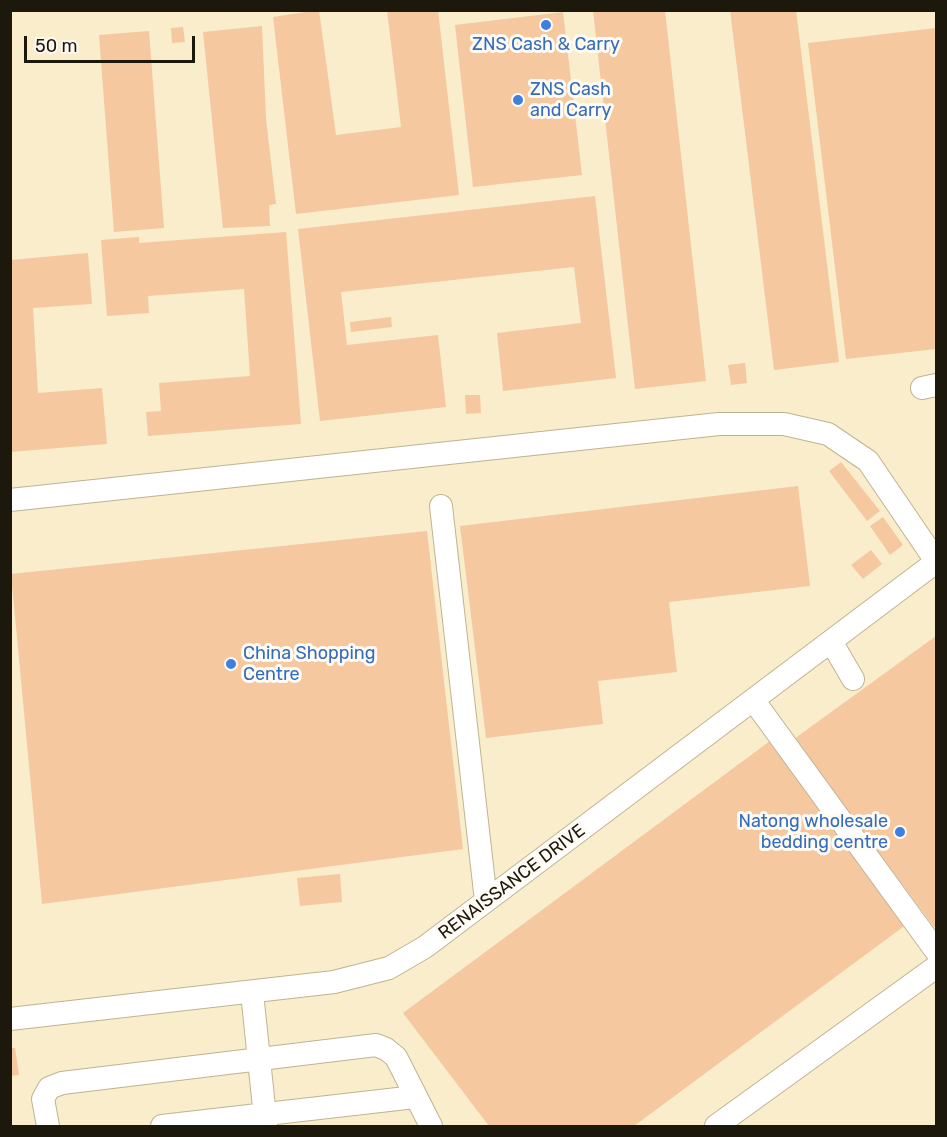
<!DOCTYPE html>
<html>
<head>
<meta charset="utf-8">
<style>
	body { margin:0 }
	#map { position:relative; width:947px; height:1137px; overflow:hidden; background:#f9edcb; font-family:Rubik,sans-serif }
	canvas { display:block }
	.frame { position:absolute; inset:0; border:12px solid #1d180c; pointer-events:none }
	.scale { position:absolute; left:24px; top:36px; width:171px; height:27px; box-sizing:border-box; border:3px solid #1d180c; border-top:0; padding-left:8px; font-size:18px; line-height:21px; white-space:nowrap; color:#1d180c; -webkit-text-stroke:4px #fdfbf4; paint-order:stroke }
</style>
</head>
<body>
<div id="map">
<canvas width="947" height="1137"></canvas>
<div class="frame"></div>
<div class="scale">50 m</div>
</div>
<script>
const ctx = document.querySelector('canvas').getContext('2d');
ctx.lineJoin = 'round';
function fillPath(path, color) { ctx.fillStyle = color; ctx.fill(path, 'evenodd'); }
const shape = rows => new Path2D(rows.map(r => 'M' + r).join(''));
function strokePath(path, color, width, dash) { ctx.strokeStyle = color; ctx.lineWidth = width; ctx.lineCap = dash ? 'butt' : 'round'; ctx.setLineDash(dash || []); ctx.stroke(path); }
function drawText(font, color, halo, rows, align = 'center') {
  ctx.font = font + ' Rubik,sans-serif'; ctx.lineWidth = 6; ctx.setLineDash([]); ctx.textBaseline = 'middle'; ctx.strokeStyle = halo; ctx.fillStyle = color; for (const [text, x, y, turn = 0] of rows) {
    ctx.save(); ctx.translate(x, y); ctx.rotate((+turn || 0) * Math.PI / 180); ctx.textAlign = isNaN(turn) ? turn : align; if (halo) ctx.strokeText(text, 0, 0); ctx.fillText(text, 0, 0); ctx.restore();
  }
}
const building = shape([
	[319,10,336,135,401,127,387,10,438,10,459,195,296,214,273,17],
	[593,10,665,10,706,381,635,389],
	[730,10,796,10,839,362,774,370],
	[563,12,582,175,473,187,455,25],
	[262,26,266,119,276,204,269,205,270,226,223,228,203,32],
	[183,27,185,42,172,43,171,28],
	[936,28,936,349,846,359,808,43],
	[149,31,164,228,114,232,99,35],
	[595,196,616,378,503,391,497,333,581,323,574,267,341,292,347,345,438,335,446,407,320,421,298,229],
	[286,232,301,424,148,436,146,412,161,411,159,383,250,376,244,289,148,296,149,313,107,316,101,240,139,237,139,243],
	[88,253,92,304,33,308,38,393,102,388,107,444,10,452,10,260],
	[391,317,392,327,351,332,350,322],
	[745,363,747,383,731,385,728,365],
	[465,395,480,395,481,413,466,414],
	[841,462,880,511,867,521,829,471],
	[798,486,810,586,669,602,677,672,598,681,603,724,486,738,460,526],
	[883,517,903,545,890,555,870,526],
	[427,531,463,849,42,904,11,574],
	[871,550,882,564,863,579,851,565],
	[936,636,936,925,934,927,794,739],
	[770,741,907,924,634,1126,489,1126,403,1013],
	[340,874,342,902,300,906,297,878],
	[10,1048,15,1048,19,1075,10,1076]
]);
const minor = shape([
	[922,388,936,385],
	[10,500,719,424,784,424,828,434,868,461,936,561],
	[441,506,486,901],
	[832,643,853,679],
	[754,701,936,951],
	[252,993,266,1126],
	[10,1019,334,982,389,968,425,947,936,562],
	[48,1126,43,1099,49,1088,62,1083,376,1045,386,1049,396,1057,431,1126],
	[162,1126,415,1097],
	[716,1126,936,967]
]);
const markers = [
	[546,25,6,"#3f7fe0"],
	[518,100,6,"#3f7fe0"],
	[231,664,6,"#3f7fe0"],
	[900,832,6,"#3f7fe0"]
];
const shopNames = [
	["ZNS Cash & Carry",546,45,"center"],
	["ZNS Cash",530,90],
	["and Carry",530,111],
	["China Shopping",243,654],
	["Centre",243,675],
	["Natong wholesale",888,822,"right"],
	["bedding centre",888,843,"right"]
];
const streetNames = [
	["RENAISSANCE DRIVE",512,882,-37]
];
fillPath(building, '#f5c8a0');
strokePath(minor, '#bfb392', 24);
strokePath(minor, '#fff', 22);
for (const [x, y, r, color] of markers) { const dot = new Path2D(); dot.arc(x, y, r, 0, 2 * Math.PI); ctx.fillStyle = color; ctx.fill(dot); strokePath(dot, '#fdfbf4', 2); }
drawText('18px', '#366cbe', '#fdfbf4', shopNames, 'left');
drawText('18px', '#1d180c', '#fdfbf4', streetNames);
</script>
</body>
</html>
